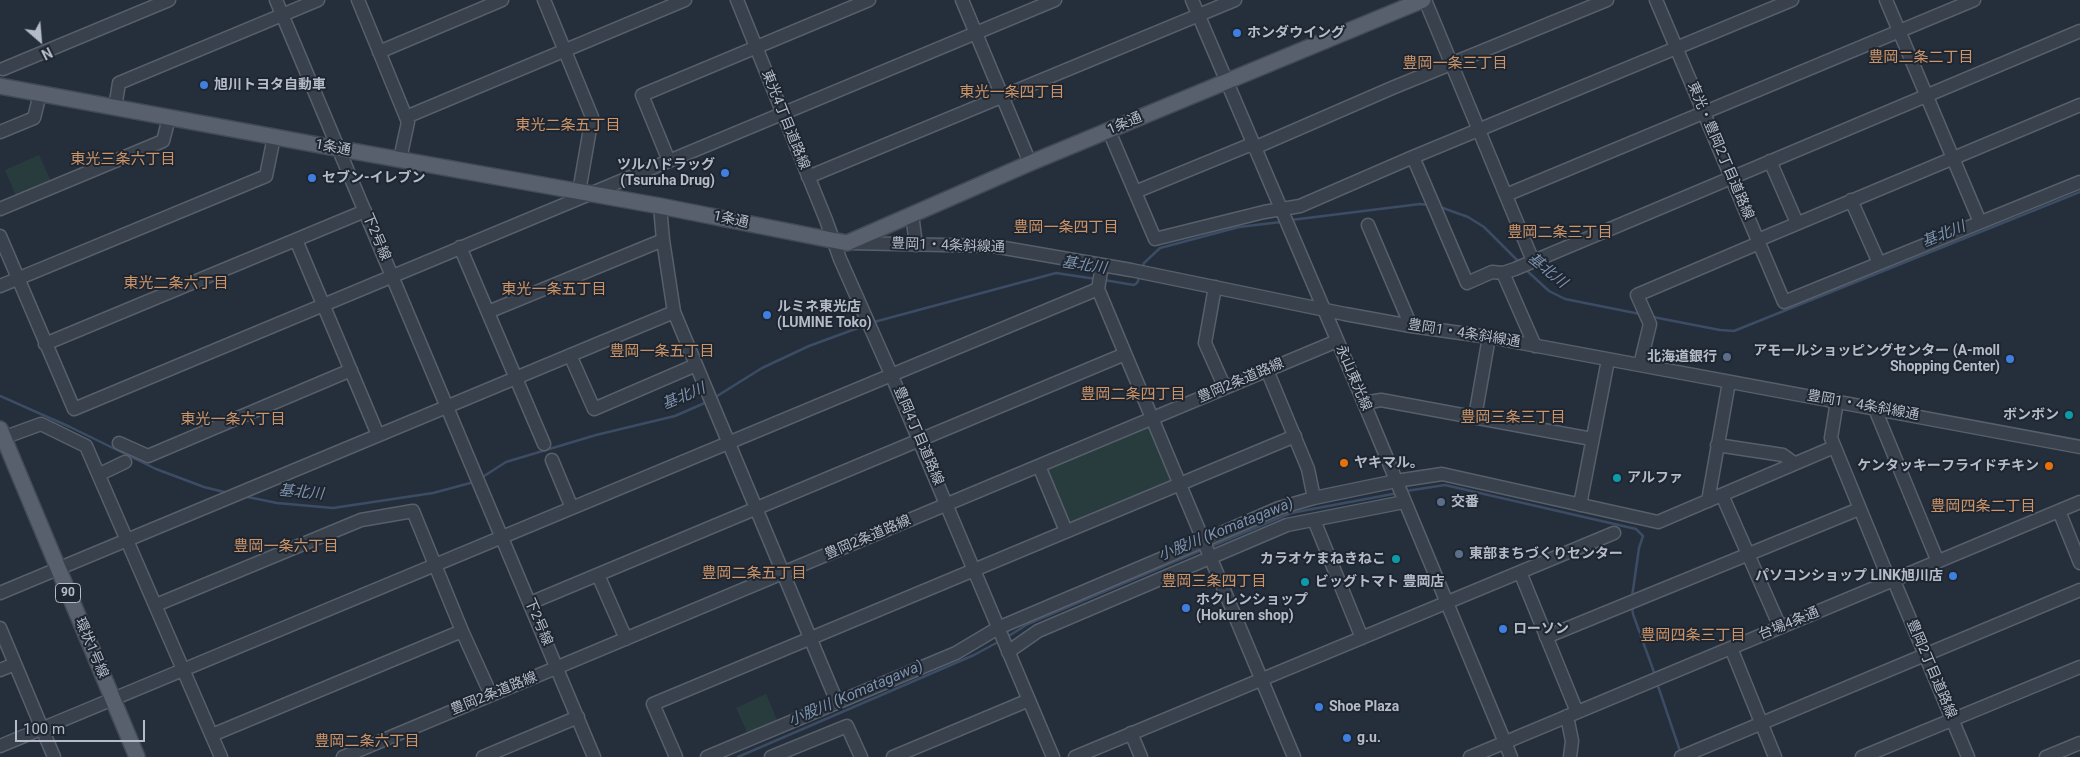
<!DOCTYPE html>
<html>
<head>
<meta charset="utf-8">
<style>
	body { margin:0 }
	#map { position:relative; width:2080px; height:757px; overflow:hidden; background:#252f3c; font-family:Roboto,sans-serif }
	canvas { display:block }
	.north { position:absolute; left:15px; top:15px; width:50px; height:50px; -webkit-text-stroke:4px #1e2631; paint-order:stroke; rotate:153deg; font-size:14px; font-weight:700; line-height:20px; text-align:center; color:#b5bcc7 }
	.north::after { content:''; display:block; margin:auto; width:18px; height:22px; background:#b5bcc7; clip-path:polygon(50% 0,100% 100%,50% 72%,0 100%) }
	.scale { position:absolute; left:15px; top:720px; width:130px; height:22px; box-sizing:border-box; border:2px solid #b5bcc7; border-top:0; padding-left:6px; font-size:15px; line-height:18px; white-space:nowrap; color:#b5bcc7; -webkit-text-stroke:4px #1e2631; paint-order:stroke }
</style>
</head>
<body>
<div id="map">
<canvas width="2080" height="757"></canvas>
<div class="north">N</div>
<div class="scale">100 m</div>
</div>
<script>
const ctx = document.querySelector('canvas').getContext('2d');
ctx.lineJoin = 'round';
function fillPath(path, color) { ctx.fillStyle = color; ctx.fill(path, 'evenodd'); }
const shape = rows => new Path2D(rows.map(r => 'M' + r).join(''));
function strokePath(path, color, width, dash) { ctx.strokeStyle = color; ctx.lineWidth = width; ctx.lineCap = dash ? 'butt' : 'round'; ctx.setLineDash(dash || []); ctx.stroke(path); }
function drawText(font, color, halo, rows, align = 'center') {
  ctx.font = font + ' Roboto,"Noto Sans JP",sans-serif'; ctx.lineWidth = 4; ctx.setLineDash([]); ctx.textBaseline = 'middle'; ctx.strokeStyle = halo; ctx.fillStyle = color; for (const [text, x, y, turn = 0] of rows) {
    ctx.save(); ctx.translate(x, y); ctx.rotate((+turn || 0) * Math.PI / 180); ctx.textAlign = isNaN(turn) ? turn : align; if (halo) ctx.strokeText(text, 0, 0); ctx.fillText(text, 0, 0); ctx.restore();
  }
}
const green = shape([
	[39,155,51,181,16,196,5,170],
	[1148,426,1171,481,1070,524,1046,469],
	[766,694,777,720,748,734,736,708]
]);
const stream = shape([
	[1440,207,1468,217,1484,227,1520,263],
	[1291,220,1420,204,1430,205],
	[1142,269,1144,263,1160,248,1239,227,1281,222],
	[1525,269,1549,291,1565,299,1640,314],
	[1104,280,1134,285,1137,283,1140,276],
	[1653,317,1720,330,1734,331,2080,192],
	[874,322,1056,273,1096,279],
	[0,396,70,427,156,469,204,487,228,493],
	[714,398,762,368,809,346,866,325],
	[481,478,506,462,596,435,675,416,707,402],
	[1406,491,1445,485,1636,529,1643,536,1639,548,1632,597],
	[243,496,277,503,333,508,433,493,474,482],
	[1210,547,1291,513,1398,493],
	[1632,607,1633,614,1655,675],
	[1007,637,1028,624,1202,550],
	[1657,683,1681,754],
	[738,757,974,655,1000,641]
]);
const minor = shape([
	[276,0,594,757],
	[358,0,408,122,400,159],
	[544,0,592,117,579,192],
	[737,0,826,220,840,259,891,374,1053,757],
	[962,0,1030,163],
	[1192,0,1364,403,1511,757],
	[1425,0,1533,261],
	[1656,0,1784,302,2080,182],
	[1886,0,1980,222],
	[379,52,502,0],
	[3,69,169,0],
	[115,108,119,83,318,0],
	[406,117,685,0],
	[1109,131,1155,239,1264,212,1300,206,1413,157,1792,0],
	[0,132,34,118,40,94],
	[1254,148,1392,88,1607,0],
	[1413,157,1467,283,1492,272,1503,273,1515,269,2080,31],
	[669,161,642,95,869,0],
	[1770,161,1797,223],
	[808,177,1235,0],
	[1135,192,1252,144],
	[1506,195,1974,0],
	[1851,200,1879,263],
	[660,206,663,240,674,312,837,702],
	[0,209,163,141,169,118],
	[912,214,916,245],
	[1368,225,1411,326],
	[0,236,74,409,1055,0],
	[296,240,378,435],
	[1758,240,2080,105],
	[849,243,993,246,1131,270,1345,314,1411,326,1489,337,2080,447],
	[460,247,544,444],
	[1102,266,1098,289,1294,757],
	[1503,273,1535,346],
	[0,286,266,176,274,137],
	[1215,287,1205,343,1225,388],
	[488,312,663,240],
	[45,344,365,211],
	[570,355,594,409,696,365],
	[1640,365,1650,324,1637,295,1759,243],
	[1267,370,1308,469,1314,498],
	[1837,401,1831,438,1890,582],
	[1364,403,1381,400,1592,439],
	[1875,409,1938,562],
	[1475,417,1489,337],
	[0,439,41,424,86,446,221,757],
	[119,443,148,456,351,370],
	[1717,445,1783,455,1794,463],
	[552,460,572,508],
	[1039,466,1066,531],
	[100,474,125,462],
	[1722,495,1780,627],
	[1708,501,1729,382],
	[1580,505,1608,360],
	[2059,511,2080,563],
	[1314,520,1362,638],
	[1520,572,1577,712],
	[598,575,626,639],
	[1894,581,1968,757],
	[0,593,674,312],
	[530,603,1125,354],
	[156,605,361,520,413,511,462,631,491,695],
	[0,628,54,757],
	[1546,637,1859,509],
	[1731,648,1775,757],
	[1008,652,1038,631,1287,525,1404,502],
	[0,670,15,664],
	[1567,716,1572,741,1570,757],
	[1131,733,1141,757],
	[212,735,462,631],
	[0,746,1098,289],
	[343,757,1337,341],
	[483,757,578,717],
	[676,757,653,704,1295,436],
	[707,757,956,653,998,628,1203,541,1279,508,1314,498,1396,481,1442,474,1658,522,1834,447],
	[771,757,847,726,861,757],
	[893,757,1029,700],
	[1075,757,1614,533],
	[1470,757,2080,502],
	[1681,757,2080,590],
	[1862,757,2080,667],
	[2046,757,2080,743]
]);
const major = shape([
	[0,86,313,144,660,206,847,243,1030,163,1423,0],
	[0,429,137,757]
]);
const markers = [
	[1237,33,5,"#3f7fe0"],
	[204,85,5,"#3f7fe0"],
	[725,173,5,"#3f7fe0"],
	[312,178,5,"#3f7fe0"],
	[767,315,5,"#3f7fe0"],
	[1727,357,5,"#5c6f8a"],
	[2010,359,5,"#3f7fe0"],
	[2069,415,5,"#0f9aa8"],
	[1344,463,5,"#e8710a"],
	[2049,466,5,"#e8710a"],
	[1617,478,5,"#0f9aa8"],
	[1441,502,5,"#5c6f8a"],
	[1459,554,5,"#5c6f8a"],
	[1396,559,5,"#0f9aa8"],
	[1953,576,5,"#3f7fe0"],
	[1305,582,5,"#0f9aa8"],
	[1186,608,5,"#3f7fe0"],
	[1503,629,5,"#3f7fe0"],
	[1319,707,5,"#3f7fe0"],
	[1347,738,5,"#3f7fe0"]
];
const shields = [
	[68,593,25]
];
const shieldNames = [
	["90",68,593]
];
const poiNames = [
	["ホンダウイング",1247,33],
	["旭川トヨタ自動車",214,85],
	["ツルハドラッグ",715,165,"right"],
	["(Tsuruha Drug)",715,181,"right"],
	["セブン-イレブン",322,178],
	["ルミネ東光店",777,307],
	["(LUMINE Toko)",777,323],
	["アモールショッピングセンター (A-moll",2000,351,"right"],
	["Shopping Center)",2000,367,"right"],
	["北海道銀行",1717,357,"right"],
	["ボンボン",2059,415,"right"],
	["ヤキマル。",1354,463],
	["ケンタッキーフライドチキン",2039,466,"right"],
	["アルファ",1627,478],
	["交番",1451,502],
	["東部まちづくりセンター",1469,554],
	["カラオケまねきねこ",1386,559,"right"],
	["パソコンショップ LINK旭川店",1943,576,"right"],
	["ビッグトマト 豊岡店",1315,582],
	["ホクレンショップ",1196,600],
	["(Hokuren shop)",1196,616],
	["ローソン",1513,629],
	["Shoe Plaza",1329,707],
	["g.u.",1357,738]
];
const streetNames = [
	["東光4丁目道路線",785,120,68],
	["1条通",1125,124,-23],
	["1条通",333,148,10],
	["東光・豊岡2丁目道路線",1720,151,67],
	["1条通",731,220,12],
	["下2号線",376,237,67],
	["豊岡1・4条斜線通",948,246,2],
	["豊岡1・4条斜線通",1464,334,9],
	["永山東光線",1353,378,67],
	["豊岡2条道路線",1241,381,-23],
	["豊岡1・4条斜線通",1863,406,10],
	["豊岡4丁目道路線",918,436,67],
	["豊岡2条道路線",868,538,-23],
	["下2号線",538,622,67],
	["台場4条通",1789,624,-22],
	["環状1号線",91,648,67],
	["豊岡2丁目道路線",1931,669,67],
	["豊岡2条道路線",494,694,-22]
];
const neighbourhoodNames = [
	["豊岡二条二丁目",1921,58],
	["豊岡一条三丁目",1455,64],
	["東光一条四丁目",1012,93],
	["東光二条五丁目",568,126],
	["東光三条六丁目",123,160],
	["豊岡一条四丁目",1066,228],
	["豊岡二条三丁目",1560,233],
	["東光二条六丁目",176,284],
	["東光一条五丁目",554,290],
	["豊岡一条五丁目",662,352],
	["豊岡二条四丁目",1133,395],
	["豊岡三条三丁目",1513,418],
	["東光一条六丁目",233,420],
	["豊岡四条二丁目",1983,507],
	["豊岡一条六丁目",286,547],
	["豊岡二条五丁目",754,574],
	["豊岡三条四丁目",1214,582],
	["豊岡四条三丁目",1693,636],
	["豊岡二条六丁目",367,742]
];
const waterNames = [
	["基北川",1944,235,-22],
	["基北川",1084,266,8],
	["基北川",1547,271,39],
	["基北川",684,397,-23],
	["基北川",301,493,5],
	["小股川 (Komatagawa)",1226,530,-22],
	["小股川 (Komatagawa)",856,694,-23]
];
fillPath(green, '#283c3e');
strokePath(stream, '#3c4c64', 2.5);
strokePath(minor, '#575f6a', 15);
strokePath(major, '#424a55', 18);
strokePath(minor, '#39414c', 12);
strokePath(major, '#57606c', 15);
for (const [x, y, r, color] of markers) { const dot = new Path2D(); dot.arc(x, y, r, 0, 2 * Math.PI); ctx.fillStyle = color; ctx.fill(dot); strokePath(dot, '#1e2631', 2); }
for (const [x, y, w] of shields) { const box = new Path2D(); box.roundRect(x - w / 2, y - 9.5, w, 19, 4); ctx.fillStyle = '#1e2631'; ctx.fill(box); strokePath(box, '#b5bcc7', 1); }
drawText('bold 12px', '#b5bcc7', null, shieldNames);
drawText('bold 14px', '#b5bcc7', '#1e2631', poiNames, 'left');
drawText('14px', '#b5bcc7', '#1e2631', streetNames);
drawText('15px', '#ce9569', '#1e2631', neighbourhoodNames);
drawText('italic 15px', '#7e92ad', '#1e2631', waterNames);
</script>
</body>
</html>
